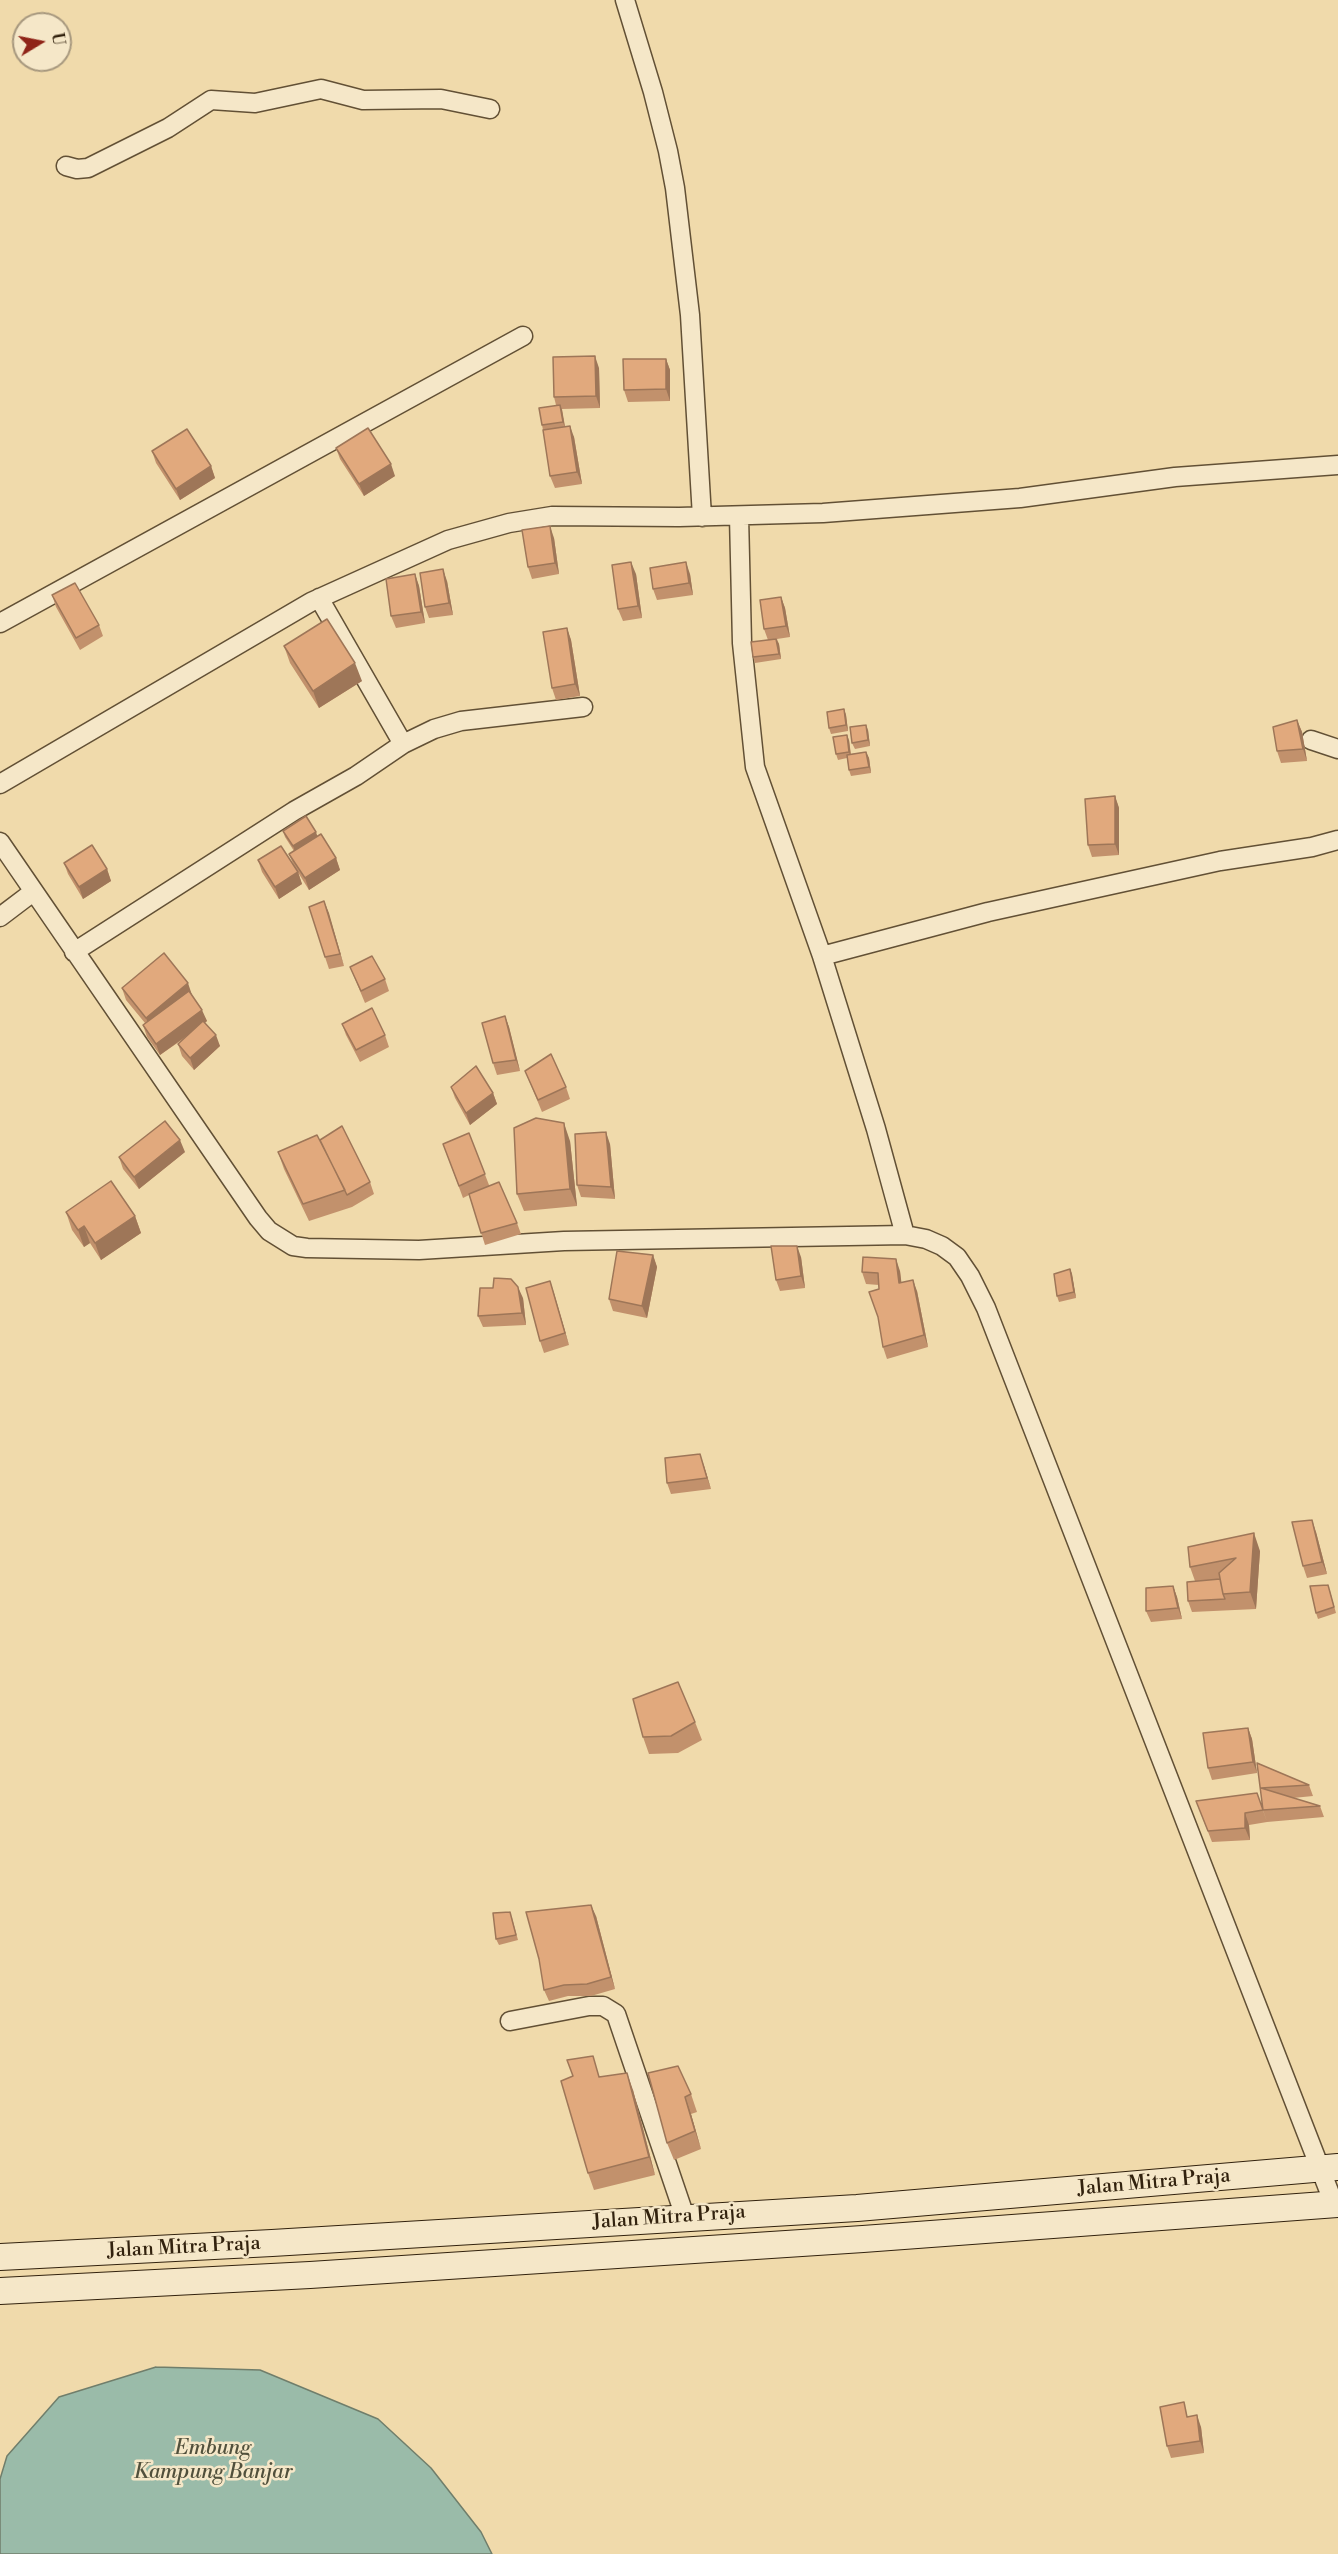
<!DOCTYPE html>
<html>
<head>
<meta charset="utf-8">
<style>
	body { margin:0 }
	#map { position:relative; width:1338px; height:2554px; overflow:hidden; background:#f0daab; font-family:"Libre Bodoni",serif }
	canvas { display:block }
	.north { position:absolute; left:12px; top:12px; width:60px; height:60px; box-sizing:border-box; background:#f5e7c8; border:2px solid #a7987e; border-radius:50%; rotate:80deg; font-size:16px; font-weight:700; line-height:24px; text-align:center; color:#32220e }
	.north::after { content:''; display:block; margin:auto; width:21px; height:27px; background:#8f2418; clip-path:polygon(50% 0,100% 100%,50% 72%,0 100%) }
</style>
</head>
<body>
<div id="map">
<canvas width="1338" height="2554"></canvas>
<div class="north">U</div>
</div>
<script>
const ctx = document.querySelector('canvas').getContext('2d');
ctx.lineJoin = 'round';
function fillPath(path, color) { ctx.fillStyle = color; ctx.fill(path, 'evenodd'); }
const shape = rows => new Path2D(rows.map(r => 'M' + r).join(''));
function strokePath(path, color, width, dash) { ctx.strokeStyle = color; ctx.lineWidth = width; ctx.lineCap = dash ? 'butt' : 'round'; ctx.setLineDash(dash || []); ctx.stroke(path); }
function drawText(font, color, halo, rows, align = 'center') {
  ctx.font = font + ' "Libre Bodoni",serif'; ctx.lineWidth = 5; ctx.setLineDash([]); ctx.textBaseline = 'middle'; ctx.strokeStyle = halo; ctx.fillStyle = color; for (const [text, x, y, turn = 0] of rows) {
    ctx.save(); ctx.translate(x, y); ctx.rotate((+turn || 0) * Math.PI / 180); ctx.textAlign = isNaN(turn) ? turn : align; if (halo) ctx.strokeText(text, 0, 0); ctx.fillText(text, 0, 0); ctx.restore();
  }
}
const water = shape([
	[156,2367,260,2370,378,2419,431,2468,481,2532,492,2554,0,2554,0,2479,7,2456,59,2397,156,2367]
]);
const street = shape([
	[625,0,653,92,668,151,675,188,690,315,702,517],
	[66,166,77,169,88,168,168,128,211,100,255,103,321,89,363,100,441,99,490,109],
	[739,516,742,643,755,767,822,956,876,1129,905,1235],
	[319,598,403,744],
	[0,623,523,336],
	[1311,740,1338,749],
	[0,784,311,602,448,540,509,523,552,516,679,517,823,513,1020,498,1175,477,1338,465],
	[0,842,258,1218,269,1231,293,1246,307,1248,419,1250,564,1241,905,1235,926,1239,942,1246,957,1257,970,1276,986,1308,1334,2204],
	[0,917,33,892],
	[74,952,294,811,356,776,403,744,434,729,461,721,583,707],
	[822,956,988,912,1220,861,1312,847,1338,840],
	[510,2021,589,2006,603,2006,616,2014,685,2217]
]);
const secondary = shape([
	[0,2257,272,2243,857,2208,1338,2167],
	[0,2291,310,2275,863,2239,1338,2204]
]);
const wall = shape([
	[666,359,670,370,670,401,628,402,624,390],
	[599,368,600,408,562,409,565,426,574,437,582,484,555,488,550,476,543,430,542,425,556,405,554,397],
	[336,448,395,476,364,496,340,459],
	[152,451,211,466,215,478,180,500,156,463],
	[554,538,559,574,532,579,528,567],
	[415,574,419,586,425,623,396,628,391,616],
	[636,574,642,618,623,621,618,609],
	[690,574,693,595,657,600,653,589],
	[447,581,453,615,429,618,425,607],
	[52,595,99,625,103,636,80,650,56,607],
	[781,597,785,608,790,637,777,639,779,644,781,659,755,663,753,657,768,640,764,629],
	[567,628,571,640,580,696,556,700,552,688],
	[284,646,362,681,319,708,290,663],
	[844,709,846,715,848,731,831,734,829,728],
	[1297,720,1302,732,1307,761,1281,763,1277,751],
	[868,730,870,746,855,749,852,743],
	[849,740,851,754,866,752,869,758,871,773,851,776,849,770,847,758,838,760,836,754],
	[1115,796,1119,808,1119,855,1092,857,1088,845],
	[283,831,318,836,336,858,340,870,309,890,294,866,289,854,294,851,285,837],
	[258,860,298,872,302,884,279,899,262,872],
	[64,863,107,869,111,881,83,899,68,874],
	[324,901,344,966,329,969,325,957],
	[350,967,385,979,389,991,365,1003],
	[122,988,192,995,207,1021,205,1023,220,1046,194,1070,182,1056,178,1044,186,1037,160,1055,147,1037,143,1025,145,1023,126,1000],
	[505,1016,509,1027,520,1071,497,1075,493,1063],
	[342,1024,385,1035,389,1047,360,1062,346,1035],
	[525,1071,566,1087,570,1099,542,1112],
	[451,1087,493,1093,497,1104,470,1125,455,1098],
	[469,1133,489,1185,517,1223,521,1234,485,1245,469,1195,463,1198,443,1144],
	[320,1140,370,1182,374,1194,352,1207,309,1221,284,1169,278,1152],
	[570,1141,577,1206,524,1211,517,1194],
	[610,1144,615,1199,581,1197,577,1185],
	[185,1152,139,1189,123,1169,119,1157],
	[66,1212,135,1216,141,1233,101,1260,90,1243,84,1247,72,1230],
	[653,1255,657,1267,647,1318,613,1311,609,1299],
	[801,1257,805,1288,780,1291,776,1280],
	[1070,1269,1072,1274,1076,1298,1059,1302,1057,1296],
	[900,1271,901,1283,917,1291,928,1347,887,1359,883,1347,879,1285,866,1284,862,1272],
	[550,1281,569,1345,544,1353,540,1341],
	[523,1298,526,1325,483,1327,478,1316],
	[704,1466,711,1489,671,1494,667,1483],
	[1316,1532,1327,1574,1307,1578,1303,1566],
	[1260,1551,1256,1609,1192,1612,1188,1601,1195,1581,1190,1567],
	[1173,1586,1177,1597,1182,1619,1151,1622,1146,1611],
	[1330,1591,1336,1613,1318,1619,1316,1613],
	[695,1722,702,1740,678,1753,649,1754,643,1737],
	[1248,1728,1252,1739,1257,1773,1212,1780,1208,1768],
	[1257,1763,1309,1785,1313,1796,1293,1798,1320,1806,1324,1817,1267,1822,1263,1810],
	[1257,1793,1267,1822,1249,1825,1250,1840,1212,1842,1196,1801],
	[596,1916,615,1989,591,1996,568,1996,549,2001,544,1990],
	[512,1918,518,1940,499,1945,496,1939],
	[648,2073,691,2094,697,2112,691,2114,701,2149,674,2160,667,2143],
	[601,2077,633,2090,655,2175,594,2190,588,2173],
	[1189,2416,1201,2427,1204,2453,1171,2458,1167,2446]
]);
const shadedWall = shape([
	[595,356,599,368,600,408,596,396],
	[666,359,670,370,670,401,666,389],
	[560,405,562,410,565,428,563,422],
	[570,426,574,437,582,484,577,472],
	[391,464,395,476,364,496,359,484],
	[211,466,215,478,180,500,176,489],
	[550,526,554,538,559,574,555,563],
	[631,562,636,574,642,618,638,606],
	[686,562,690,574,693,595,689,583],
	[443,569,447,581,453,615,449,603],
	[415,574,419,586,425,623,421,612],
	[781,597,785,608,790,637,786,626],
	[567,628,571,640,580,696,575,684],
	[776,639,779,644,781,659,779,654],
	[355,663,362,681,319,708,313,691],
	[844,709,846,715,848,731,846,725],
	[1297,720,1302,732,1307,761,1303,749],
	[866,725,868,730,870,746,868,740],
	[847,735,849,740,851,758,849,752],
	[866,752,869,758,871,773,869,767],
	[1115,796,1119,808,1119,855,1115,844],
	[316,832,318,838,295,852,293,846],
	[336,858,340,870,309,890,305,878],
	[107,869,111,881,83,899,79,887],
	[298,872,302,884,279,899,275,887],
	[324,901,329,913,344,966,340,954],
	[188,983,192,995,150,1029,146,1018],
	[202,1010,207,1021,160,1055,156,1044],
	[505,1016,509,1027,520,1071,516,1060],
	[216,1035,220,1046,194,1070,190,1058],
	[493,1093,497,1104,470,1125,466,1113],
	[564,1123,570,1141,577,1206,570,1189],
	[606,1132,610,1144,615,1199,611,1187],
	[180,1140,185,1152,139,1189,134,1177],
	[135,1216,141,1233,101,1260,95,1243],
	[84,1226,90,1243,84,1247,78,1230],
	[797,1246,801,1257,805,1288,801,1276],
	[653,1255,657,1267,647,1318,642,1306],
	[896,1259,900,1271,903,1295,899,1283],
	[1070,1269,1072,1274,1076,1298,1074,1292],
	[913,1280,917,1291,928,1347,924,1335],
	[550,1281,554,1293,569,1345,565,1333],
	[518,1287,523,1298,526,1325,522,1313],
	[700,1454,704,1466,711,1489,707,1478],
	[1312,1520,1316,1532,1327,1574,1322,1562],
	[1254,1533,1260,1551,1256,1609,1250,1592],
	[1173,1586,1177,1597,1182,1619,1178,1608],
	[1248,1728,1252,1739,1257,1773,1253,1762],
	[1245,1813,1249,1825,1250,1840,1245,1828],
	[591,1905,596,1916,615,1989,611,1977],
	[627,2073,633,2090,655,2175,649,2157],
	[685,2097,691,2114,701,2149,695,2131],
	[1197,2415,1201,2427,1204,2453,1200,2441]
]);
const building = shape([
	[595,356,596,396,554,397,553,357,595,356],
	[623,359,666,359,666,389,624,390,623,359],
	[560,405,563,422,542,425,539,408,560,405],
	[570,426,577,472,550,476,543,430,570,426],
	[368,428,391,464,359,484,336,448,368,428],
	[187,429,211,466,176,489,152,451,187,429],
	[550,526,555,563,528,567,522,530,550,526],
	[631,562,638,606,618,609,612,565,631,562],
	[686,562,689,583,653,589,650,568,686,562],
	[443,569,449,603,425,607,420,573,443,569],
	[415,574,421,612,391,616,386,579,415,574],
	[75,583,99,625,76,638,52,595,75,583],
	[781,597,786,626,764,629,760,600,781,597],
	[327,619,355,663,313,691,284,646,327,619],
	[567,628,575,684,552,688,543,632,567,628],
	[776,639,779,654,753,657,751,642,776,639],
	[844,709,846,725,829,728,827,712,844,709],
	[1297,720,1303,749,1277,751,1273,727,1297,720],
	[866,725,868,740,852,743,850,727,866,725],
	[847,735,849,752,836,754,833,737,847,735],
	[866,752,869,767,849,770,847,755,866,752],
	[1115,796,1115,844,1088,845,1085,799,1115,796],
	[306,816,316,832,293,846,283,831,306,816],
	[321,834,336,858,305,878,289,854,321,834],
	[92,845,107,869,79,887,64,863,92,845],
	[281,846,298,872,275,887,258,860,281,846],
	[324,901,340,954,325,957,309,907,324,901],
	[164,953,188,983,146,1018,122,988,164,953],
	[372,956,385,979,361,991,350,967,372,956],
	[189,991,202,1010,156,1044,143,1025,189,991],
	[372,1008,385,1035,356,1050,342,1024,372,1008],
	[505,1016,516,1060,493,1063,482,1023,505,1016],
	[203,1021,216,1035,190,1058,178,1044,203,1021],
	[551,1054,566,1087,538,1100,525,1071,551,1054],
	[476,1066,493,1093,466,1113,451,1087,476,1066],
	[536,1118,564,1123,570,1189,517,1194,514,1128,536,1118],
	[165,1121,180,1140,134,1177,119,1157,165,1121],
	[342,1126,370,1182,347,1195,320,1140,342,1126],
	[606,1132,611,1187,577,1185,575,1134,606,1132],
	[469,1133,485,1174,459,1186,443,1144,469,1133],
	[317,1135,345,1190,303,1204,278,1152,317,1135],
	[111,1181,135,1216,95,1243,84,1226,78,1230,66,1212,111,1181],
	[499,1182,517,1223,481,1233,469,1194,499,1182],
	[771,1246,797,1246,801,1276,776,1280,771,1246],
	[617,1251,653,1255,642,1306,609,1299,617,1251],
	[863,1257,896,1259,899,1283,913,1280,924,1335,883,1347,878,1317,869,1292,879,1289,878,1273,862,1272,863,1257],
	[1070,1269,1074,1292,1057,1296,1054,1274,1070,1269],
	[494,1278,511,1279,518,1287,522,1313,478,1316,480,1288,493,1288,494,1278],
	[550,1281,565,1333,540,1341,526,1288,550,1281],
	[700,1454,707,1478,667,1483,665,1458,700,1454],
	[1312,1520,1322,1562,1303,1566,1292,1522,1312,1520],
	[1254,1533,1250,1592,1223,1594,1219,1573,1236,1558,1190,1567,1188,1547,1254,1533],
	[1220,1579,1223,1594,1225,1599,1188,1601,1187,1582,1220,1579],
	[1328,1585,1334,1607,1316,1613,1310,1586,1328,1585],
	[1173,1586,1178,1608,1146,1611,1146,1588,1173,1586],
	[678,1682,695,1722,671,1736,643,1737,633,1699,678,1682],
	[1248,1728,1253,1762,1208,1768,1203,1733,1248,1728],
	[1257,1763,1309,1785,1261,1788,1320,1806,1263,1810,1257,1763],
	[1257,1793,1263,1810,1245,1813,1245,1828,1208,1831,1196,1801,1257,1793],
	[591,1905,611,1977,587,1984,564,1985,544,1990,539,1959,526,1912,591,1905],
	[510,1912,516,1935,496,1939,493,1913,510,1912],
	[593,2056,599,2077,627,2073,649,2157,588,2173,561,2081,573,2076,567,2060,593,2056],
	[678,2066,691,2094,685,2097,695,2131,667,2143,648,2073,678,2066],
	[1184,2402,1187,2417,1197,2415,1200,2441,1167,2446,1160,2407,1184,2402]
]);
const streetNames = [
	["Jalan Mitra Praja",1154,2183,-5],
	["Jalan Mitra Praja",669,2218,-4],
	["Jalan Mitra Praja",184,2248,-3]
];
const waterNames = [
	["Embung",213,2449],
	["Kampung Banjar",213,2473]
];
fillPath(water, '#9abba9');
strokePath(water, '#707e6b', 1.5);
strokePath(street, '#625035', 21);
strokePath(secondary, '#32220e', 28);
strokePath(street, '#f5e7c8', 18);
strokePath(secondary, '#f5e7c8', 26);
fillPath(wall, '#c2916c');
fillPath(shadedWall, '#9e7658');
fillPath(building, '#e1a97d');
strokePath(building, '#9e7658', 1.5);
drawText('20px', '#32220e', '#f5e7c8', streetNames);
drawText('italic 21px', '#51503c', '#f5e7c8', waterNames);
</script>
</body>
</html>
